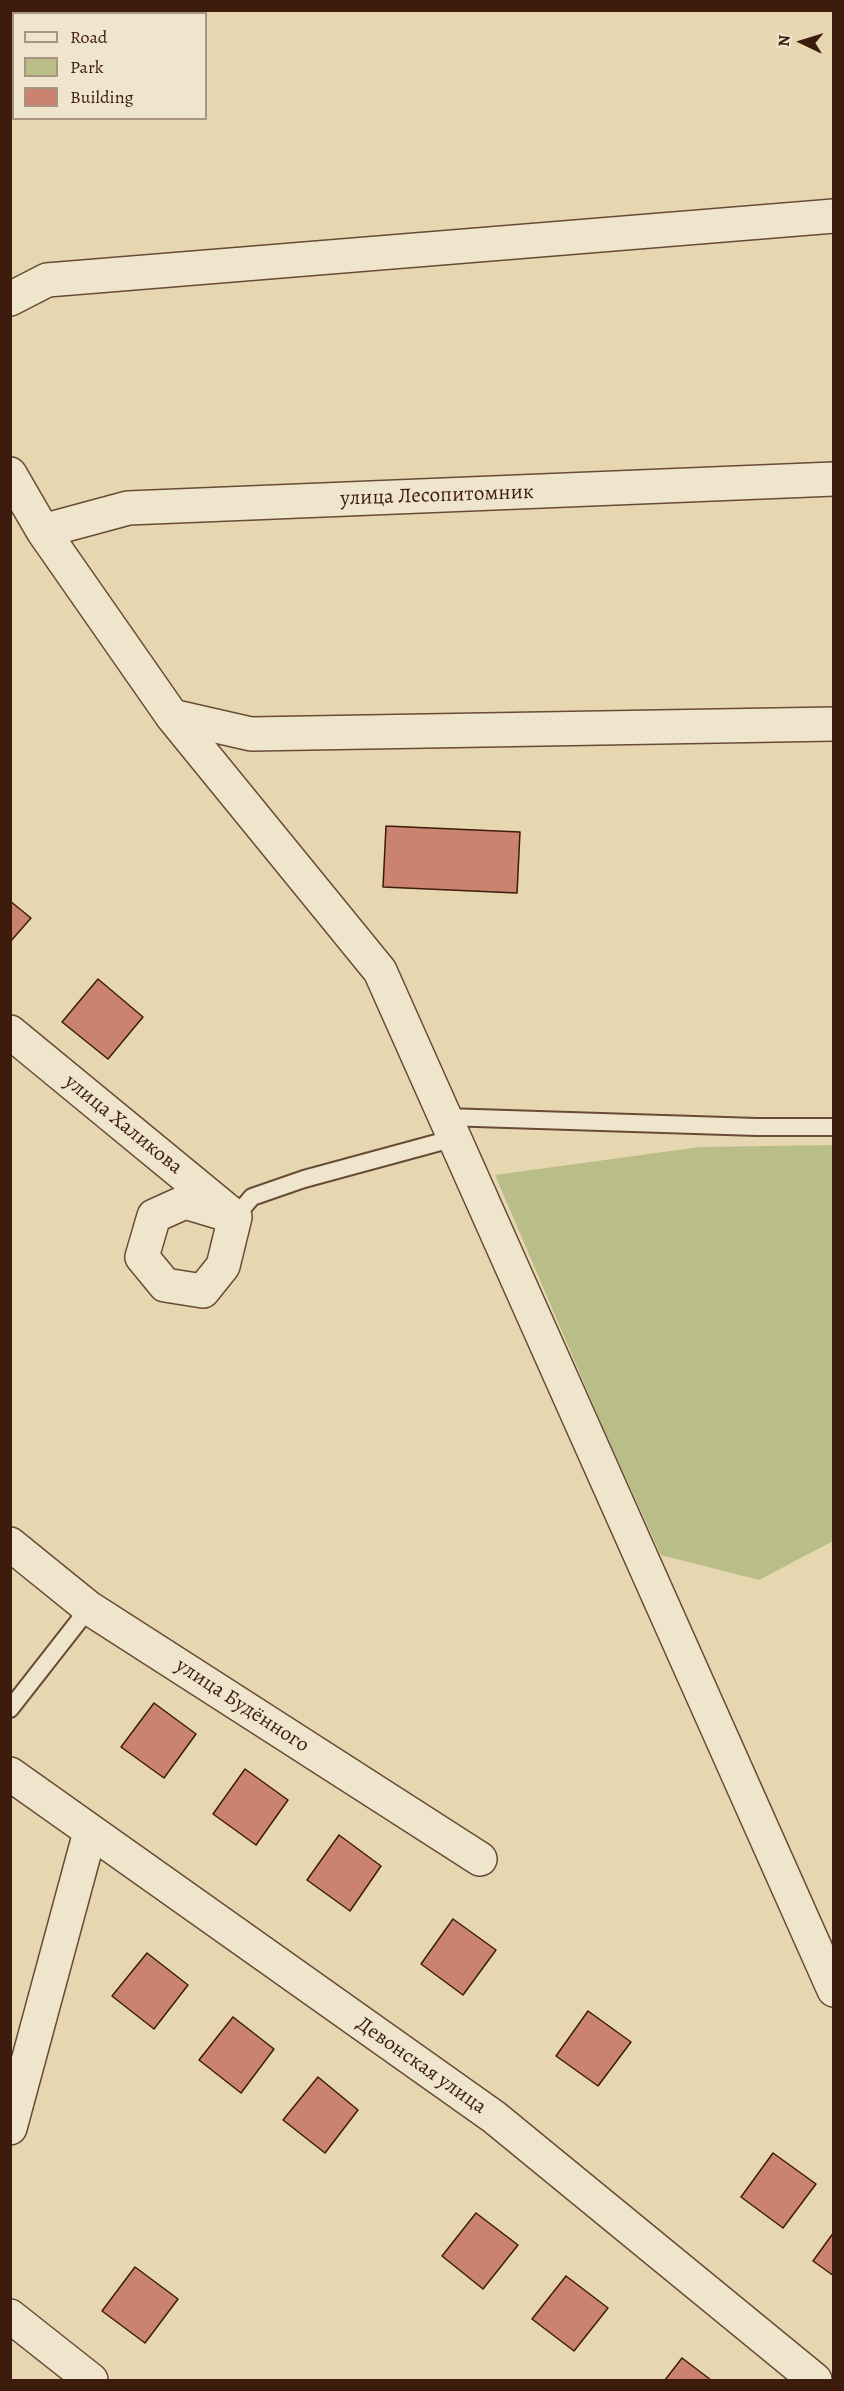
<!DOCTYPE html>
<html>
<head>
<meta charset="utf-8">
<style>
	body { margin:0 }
	#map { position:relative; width:844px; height:2391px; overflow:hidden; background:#e7d7b0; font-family:Alegreya,serif }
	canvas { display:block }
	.frame { position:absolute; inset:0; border:12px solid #3d1b0d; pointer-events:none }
	.legend { position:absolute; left:12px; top:12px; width:195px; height:108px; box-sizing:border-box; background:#efe5cc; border:2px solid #a89480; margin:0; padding:8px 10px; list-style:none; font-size:18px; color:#3d1b0d }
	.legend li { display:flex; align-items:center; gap:12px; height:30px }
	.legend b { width:30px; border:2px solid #a89480 }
	.north { position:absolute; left:772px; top:12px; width:60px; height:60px; -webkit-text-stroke:4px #efe5cc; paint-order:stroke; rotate:274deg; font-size:16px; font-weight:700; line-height:24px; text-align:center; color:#3d1b0d }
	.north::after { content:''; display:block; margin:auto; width:21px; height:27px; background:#3d1b0d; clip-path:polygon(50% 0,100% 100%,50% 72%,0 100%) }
</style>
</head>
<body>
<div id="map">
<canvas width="844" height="2391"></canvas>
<div class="frame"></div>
<ul class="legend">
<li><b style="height:8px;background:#efe5cc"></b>Road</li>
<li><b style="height:16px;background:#b9bd88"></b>Park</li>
<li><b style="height:16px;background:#ca8370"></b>Building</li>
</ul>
<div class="north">N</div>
</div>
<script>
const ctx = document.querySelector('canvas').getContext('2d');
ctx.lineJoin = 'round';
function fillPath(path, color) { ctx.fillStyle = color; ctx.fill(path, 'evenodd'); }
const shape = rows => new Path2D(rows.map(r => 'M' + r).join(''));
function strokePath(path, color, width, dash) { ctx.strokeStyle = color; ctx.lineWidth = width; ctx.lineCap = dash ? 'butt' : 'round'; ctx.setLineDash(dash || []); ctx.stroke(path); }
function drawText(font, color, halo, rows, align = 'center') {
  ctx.font = font + ' Alegreya,serif'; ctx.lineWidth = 6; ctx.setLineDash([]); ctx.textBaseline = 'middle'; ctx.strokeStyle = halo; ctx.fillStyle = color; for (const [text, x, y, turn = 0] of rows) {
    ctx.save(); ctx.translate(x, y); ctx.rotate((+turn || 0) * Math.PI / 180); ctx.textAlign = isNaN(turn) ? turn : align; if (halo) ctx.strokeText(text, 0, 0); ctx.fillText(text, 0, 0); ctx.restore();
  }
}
const green = shape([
	[833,1145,833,1541,759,1580,661,1555,605,1432,495,1175,700,1147]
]);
const building = shape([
	[386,826,520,832,517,893,383,887,386,826],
	[10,901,31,918,10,942,10,901],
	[98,979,143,1017,108,1059,62,1022,98,979],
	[154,1703,196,1734,164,1778,121,1747,154,1703],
	[245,1769,288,1800,256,1845,213,1814,245,1769],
	[339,1835,381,1866,350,1911,307,1880,339,1835],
	[453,1919,496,1950,463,1995,421,1964,453,1919],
	[147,1953,188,1985,154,2029,112,1996,147,1953],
	[588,2011,631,2042,598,2086,556,2056,588,2011],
	[233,2017,274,2049,241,2093,199,2060,233,2017],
	[318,2077,358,2110,325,2153,283,2120,318,2077],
	[773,2153,816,2184,783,2228,741,2197,773,2153],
	[476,2213,518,2245,483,2289,442,2256,476,2213],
	[834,2232,834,2276,813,2261,834,2232],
	[135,2267,178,2299,145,2343,102,2311,135,2267],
	[566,2276,608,2308,574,2351,532,2319,566,2276],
	[682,2358,711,2380,665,2380,682,2358]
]);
const service = shape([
	[445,1117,757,1127,834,1127],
	[235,1217,252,1197,304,1179,455,1138],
	[10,1709,89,1608]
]);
const minor = shape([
	[10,299,47,280,834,216],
	[10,474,43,531,172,716,251,734,834,724],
	[43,531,128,508,834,479],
	[172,716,380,971,834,1990],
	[10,1032,235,1217],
	[185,1202,235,1217,223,1266,203,1291,165,1285,142,1257,154,1216,185,1202],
	[10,1544,89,1608,480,1859],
	[10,1774,494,2117,815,2380],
	[10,2128,90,1832],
	[10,2316,91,2380]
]);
const streetNames = [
	["улица Лесопитомник",437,496,-2],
	["улица Халикова",123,1125,39],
	["улица Будённого",242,1706,33],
	["Девонская улица",421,2066,35]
];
fillPath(green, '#b9bd88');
fillPath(building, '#ca8370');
strokePath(building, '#3d1b0d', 1.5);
strokePath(service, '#684a36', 20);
strokePath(minor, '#684a36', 36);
strokePath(service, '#efe5cc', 16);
strokePath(minor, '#efe5cc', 33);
drawText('21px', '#3d1b0d', '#efe5cc', streetNames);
</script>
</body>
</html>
